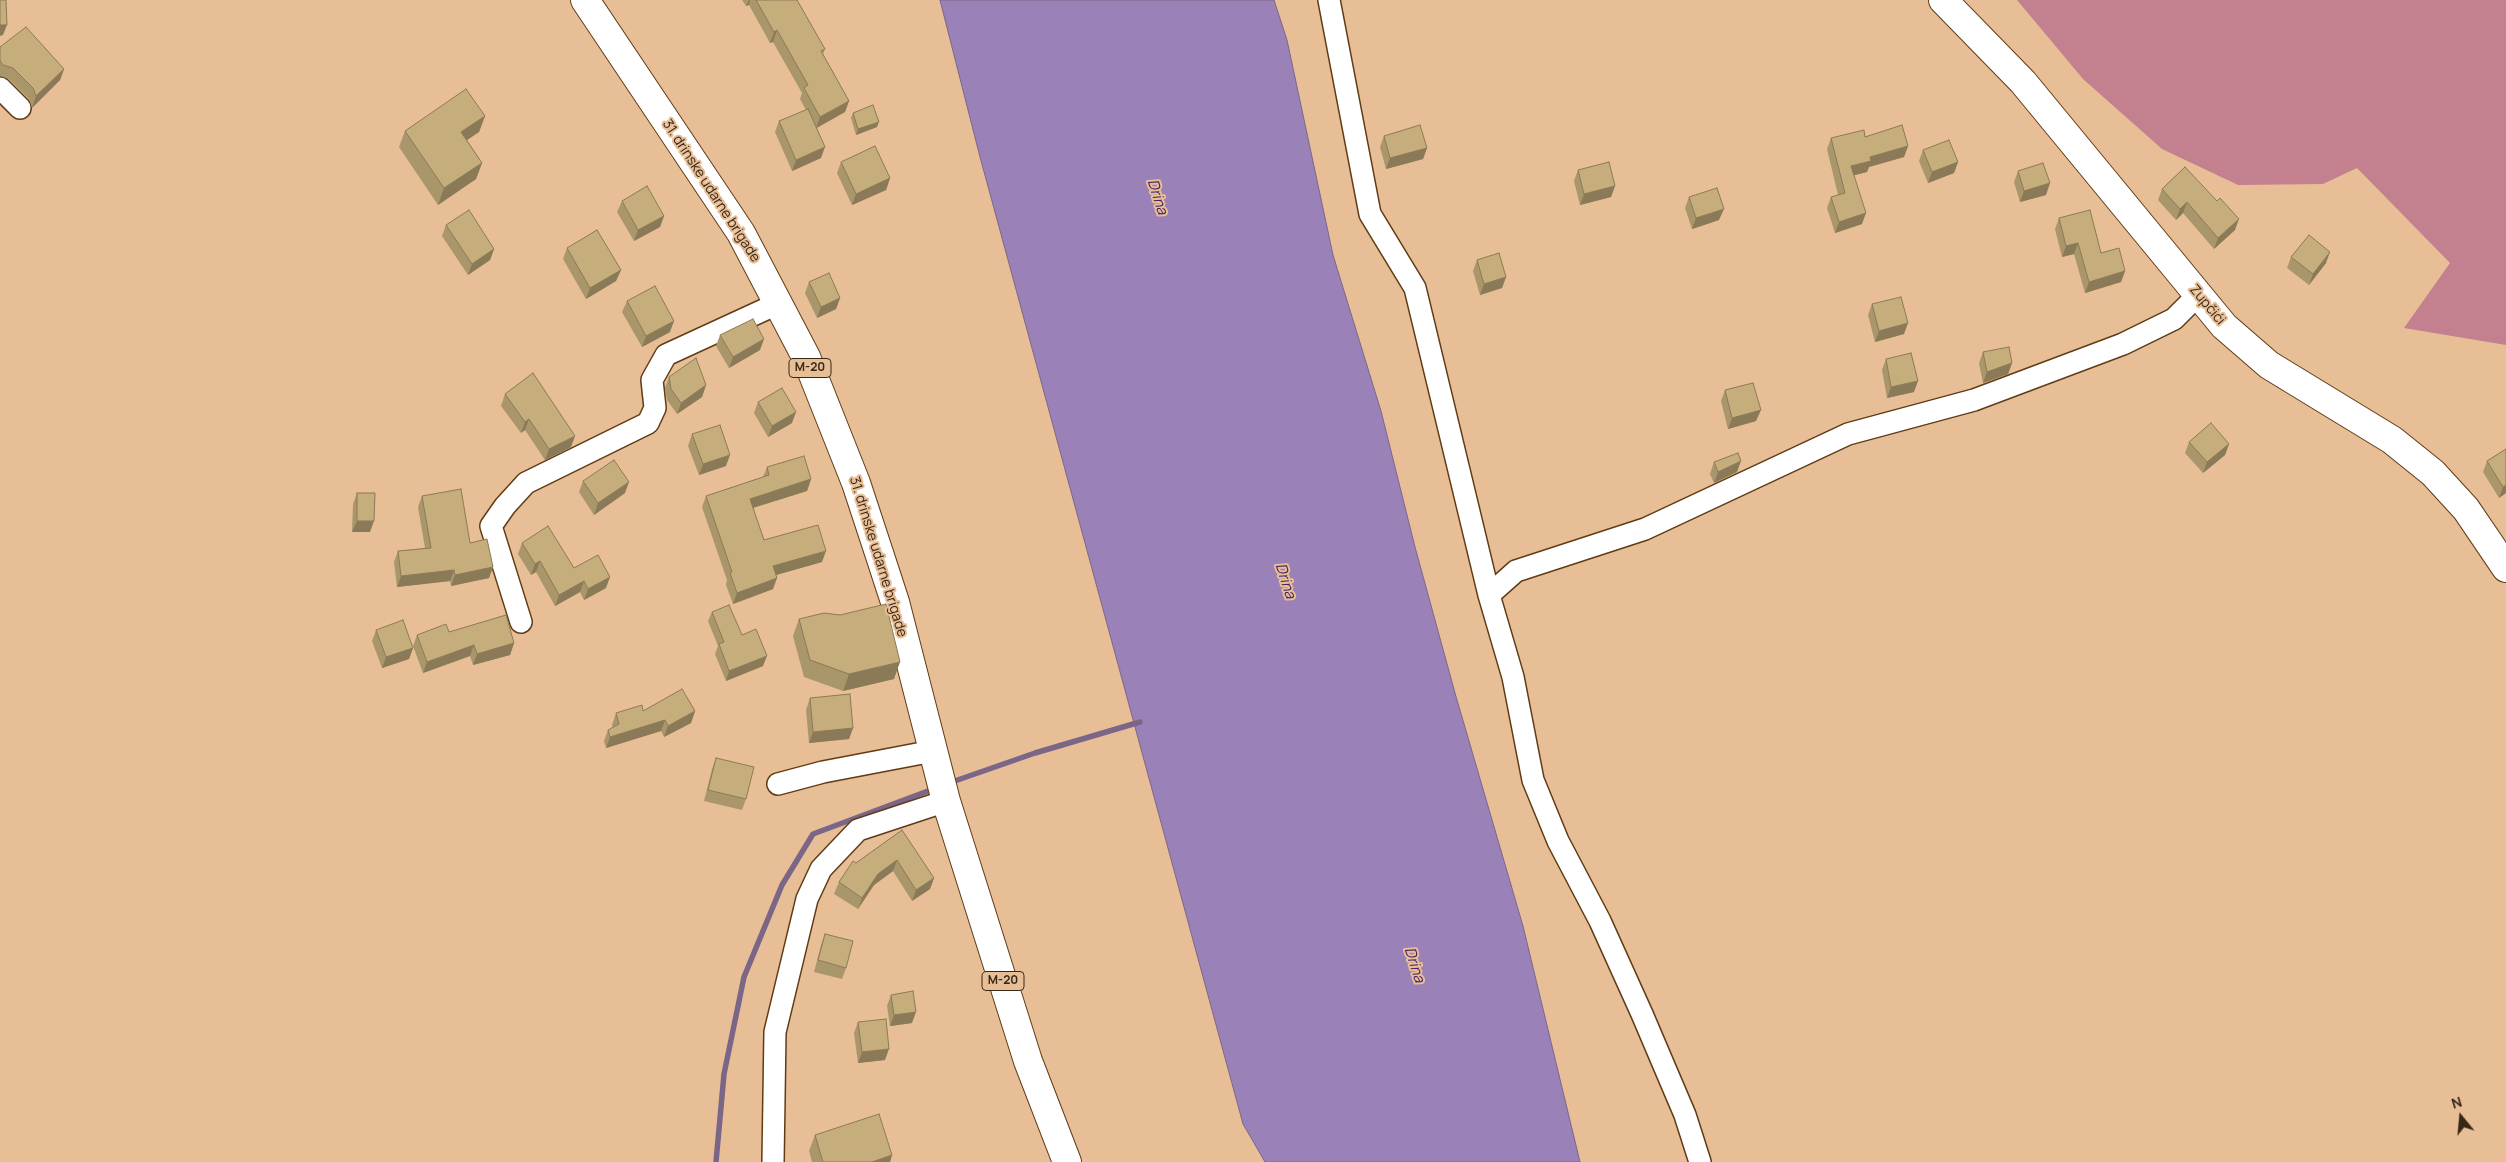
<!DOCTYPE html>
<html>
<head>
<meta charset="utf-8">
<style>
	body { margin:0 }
	#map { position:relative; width:2506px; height:1162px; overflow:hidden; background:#e8be96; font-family:Manrope,sans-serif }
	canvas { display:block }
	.north { position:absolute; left:2436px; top:1092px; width:50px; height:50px; -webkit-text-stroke:4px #e8be96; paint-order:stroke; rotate:343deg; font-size:14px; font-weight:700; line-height:20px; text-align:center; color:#372717 }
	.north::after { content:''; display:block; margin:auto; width:18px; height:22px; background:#372717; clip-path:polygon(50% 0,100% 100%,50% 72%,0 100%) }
</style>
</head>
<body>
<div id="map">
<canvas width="2506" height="1162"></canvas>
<div class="north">N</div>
</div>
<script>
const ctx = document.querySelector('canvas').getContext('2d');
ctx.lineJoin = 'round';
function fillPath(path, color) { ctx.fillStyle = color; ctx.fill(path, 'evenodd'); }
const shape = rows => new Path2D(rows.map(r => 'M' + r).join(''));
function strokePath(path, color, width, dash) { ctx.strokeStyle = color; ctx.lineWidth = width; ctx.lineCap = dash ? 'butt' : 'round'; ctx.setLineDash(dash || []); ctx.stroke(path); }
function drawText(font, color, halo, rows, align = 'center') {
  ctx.font = font + ' Manrope,sans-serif'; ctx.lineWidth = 4; ctx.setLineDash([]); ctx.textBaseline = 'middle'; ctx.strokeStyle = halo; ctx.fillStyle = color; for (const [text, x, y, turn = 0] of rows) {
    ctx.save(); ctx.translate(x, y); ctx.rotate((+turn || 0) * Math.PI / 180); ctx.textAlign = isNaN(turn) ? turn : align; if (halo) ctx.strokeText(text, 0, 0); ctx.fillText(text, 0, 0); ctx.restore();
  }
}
const forest = shape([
	[2017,0,2506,0,2506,345,2404,328,2450,263,2357,168,2323,184,2238,185,2162,149,2083,79]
]);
const water = shape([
	[940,0,1274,0,1287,40,1333,255,1381,411,1415,547,1455,693,1523,926,1580,1162,1265,1162,1243,1124,980,157,940,0]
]);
const stream = shape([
	[949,783,1035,753,1140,722],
	[716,1162,724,1074,744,977,782,885,813,834,936,788]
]);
const minor = shape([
	[1329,0,1370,214,1415,288,1489,595],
	[0,88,20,108],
	[521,622,491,526,505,506,526,483,648,423,655,408,652,380,666,355,779,303],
	[778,784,823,772,933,751],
	[773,1162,775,1032,807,899,821,869,858,830,946,801],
	[1700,1162,1685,1115,1642,1014,1600,921,1558,841,1533,780,1513,677,1489,595,1516,571,1645,529,1848,434,1974,400,2123,344,2174,319,2198,295]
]);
const secondary = shape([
	[1943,0,2023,82,2224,326,2269,365,2392,440,2433,473,2466,509,2506,568]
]);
const primary = shape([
	[585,0,741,233,806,357,856,483,881,559,895,602,946,801,1028,1061,1067,1162]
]);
const wall = shape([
	[742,0,797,0,825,49,823,54,849,101,845,112,817,128,821,158,792,171,775,132,779,121,806,110,800,99,802,93,773,42,770,43,749,5,746,6],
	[0,47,64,69,60,80,32,108,29,99,9,79,0,76],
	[853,113,877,127,856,135,851,118],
	[485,116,479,132,467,140,482,163,476,179,438,205,399,147,405,131],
	[1384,136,1427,148,1423,159,1386,169,1380,147],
	[1831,138,1908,146,1904,157,1869,167,1867,172,1854,175,1862,224,1835,233,1827,208,1831,197,1838,195,1827,149],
	[1923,150,1958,162,1954,173,1928,183,1919,161],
	[841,162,890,178,886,190,852,205,837,173],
	[2185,167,2235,230,2214,249,2183,213,2176,220,2158,200,2162,189],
	[1578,170,1615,186,1611,197,1580,205,1574,181],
	[2018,171,2046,195,2020,202,2014,182],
	[1689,197,1719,220,1692,229,1685,208],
	[622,201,664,216,660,227,634,241,617,212],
	[2059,218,2101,253,2125,271,2121,282,2085,293,2074,254,2062,257,2055,229],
	[446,225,494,249,490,260,468,275,442,236],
	[567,248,621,270,616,281,586,299,563,259],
	[2291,257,2326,263,2309,285,2287,268],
	[1477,260,1506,277,1502,288,1480,295,1473,271],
	[809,282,840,298,836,309,817,318,805,293],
	[627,301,670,332,642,347,622,312],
	[1872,304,1904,334,1875,342,1868,315],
	[720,335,760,350,729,368,716,346],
	[1983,352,2012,363,2008,374,1983,383,1979,363],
	[1886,359,1914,392,1887,398,1882,370],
	[669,377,706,385,702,397,677,414,667,400,665,388],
	[1725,390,1756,421,1728,429,1721,401],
	[505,394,571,447,545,460,525,430,521,433,501,406],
	[758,402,792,423,768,437,754,413],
	[692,434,726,466,699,475,688,446],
	[2189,442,2229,444,2225,455,2203,473,2185,453],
	[2506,449,2506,493,2499,498,2483,472,2487,461],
	[1714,462,1737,472,1714,483,1710,474],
	[767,467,811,479,807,491,753,508,764,540,822,562,776,575,773,589,733,604,726,585,727,580,702,507,706,496,763,477],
	[583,481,625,493,594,515,579,492],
	[357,493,370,532,352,532,353,504],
	[422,496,470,543,493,567,489,578,451,586,450,581,397,587,394,562,398,551,425,548,418,507],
	[522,543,574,568,606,588,584,600,580,592,555,606,536,572,531,575,518,554],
	[712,612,742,635,763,666,726,681,715,654,718,646,708,621],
	[799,619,894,679,843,691,804,677,793,636],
	[376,630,413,648,409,659,382,668,372,641],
	[449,632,514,643,510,655,473,665,470,656,423,673,413,646,417,635],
	[810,698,853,728,849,739,809,743,806,710],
	[643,711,695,711,691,723,664,737,661,731,606,748,604,741,608,730,613,728,612,725,616,713],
	[716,758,746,799,742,810,704,801,712,769],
	[902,830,934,878,930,889,912,901,893,871,874,885,858,909,834,894,839,882,856,863],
	[825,934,846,968,842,979,814,972,821,945],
	[891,995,912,1023,890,1026,887,1006],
	[858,1022,885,1060,858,1063,854,1033],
	[815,1135,892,1155,890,1162,812,1162,809,1151]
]);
const shadedWall = shape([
	[749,0,750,0,749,5,746,6],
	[0,25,7,25,3,35,0,36],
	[777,30,773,42,770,43,774,32],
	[64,69,60,80,32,108,36,96],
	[849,101,845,112,816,128,820,117],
	[485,116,479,132,455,148,461,132],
	[879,122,877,127,856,135,858,129],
	[1908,146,1904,157,1869,167,1867,172,1847,177,1851,166,1870,157],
	[825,147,821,158,792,171,796,160],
	[1427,148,1423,159,1386,169,1390,158],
	[1958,162,1954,173,1928,183,1932,172],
	[482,163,476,179,438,205,444,188],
	[890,178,886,190,852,205,856,194],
	[2050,183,2046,195,2020,202,2024,191],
	[1615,186,1611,197,1580,205,1584,194],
	[2187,202,2183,213,2176,220,2180,209],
	[1724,209,1719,220,1692,229,1696,218],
	[1866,213,1862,224,1835,233,1839,222],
	[664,216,660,227,634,241,638,230],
	[2239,219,2235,230,2214,249,2218,238],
	[2078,243,2074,254,2062,257,2066,246],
	[494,249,490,260,468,275,472,264],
	[2330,252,2326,263,2309,285,2313,274],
	[621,270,616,281,586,299,590,288],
	[2125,271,2121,282,2085,293,2089,282],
	[1506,277,1502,288,1480,295,1484,284],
	[840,298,836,309,817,318,821,307],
	[674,321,670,332,642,347,646,336],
	[1908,323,1904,334,1875,342,1879,331],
	[764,339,760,350,729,368,733,357],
	[2012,363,2008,374,1983,383,1987,372],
	[1918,381,1914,392,1887,398,1891,387],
	[706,385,702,397,677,414,681,403],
	[1761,410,1756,421,1728,429,1732,418],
	[796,412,792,423,768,437,772,426],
	[529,419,525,430,521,433,525,422],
	[575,436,571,447,545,460,549,449],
	[2229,444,2225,455,2203,473,2207,462],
	[730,455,726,466,699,475,703,464],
	[1741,461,1737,472,1714,483,1718,472],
	[811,479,807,491,746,510,750,499],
	[629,482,625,493,594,515,598,503],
	[2506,485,2506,493,2499,498,2503,487],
	[357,521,374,521,370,532,352,532],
	[826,551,822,562,769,577,773,566],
	[540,561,536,572,531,575,535,564],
	[493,567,489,578,451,586,455,575],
	[454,570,450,581,397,587,401,576],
	[610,577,606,588,584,600,588,589],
	[777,578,773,589,733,604,737,593],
	[584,581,580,592,555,606,559,595],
	[514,643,510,655,473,665,477,654],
	[474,645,470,656,423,673,427,662],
	[413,648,409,659,382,668,386,657],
	[767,656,763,666,726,681,729,671],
	[900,662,894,679,843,691,849,674],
	[695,711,691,723,664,737,668,726],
	[665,720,661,731,606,748,610,737],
	[853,728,849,739,809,743,813,732],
	[897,860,893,871,874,885,858,909,862,898,878,874],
	[934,878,930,889,912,901,916,890],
	[916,1012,912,1023,890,1026,894,1015],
	[889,1049,885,1060,858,1063,862,1052],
	[892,1155,890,1162,872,1162]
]);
const building = shape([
	[0,0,6,0,7,25,0,25,0,0],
	[756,0,797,0,825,49,821,51,849,101,820,117,804,88,808,85,777,30,774,32,756,0],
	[26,27,64,69,36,96,33,88,13,68,3,65,0,61,0,47,26,27],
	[466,89,485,116,461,132,482,163,444,188,405,131,466,89],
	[873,105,879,122,858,129,853,113,873,105],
	[808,109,825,147,796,160,779,121,808,109],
	[1420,125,1427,148,1390,158,1384,136,1420,125],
	[1902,125,1908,146,1870,157,1871,161,1851,166,1866,213,1839,222,1831,197,1845,193,1831,138,1864,130,1865,137,1902,125],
	[1949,140,1958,162,1932,172,1923,150,1949,140],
	[875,146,890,178,856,194,841,162,875,146],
	[1609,162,1615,186,1584,194,1578,170,1609,162],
	[2043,163,2050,183,2024,191,2018,171,2043,163],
	[2185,167,2217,201,2220,198,2239,219,2218,238,2187,202,2180,209,2162,189,2185,167],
	[647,186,664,216,638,230,622,201,647,186],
	[1717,188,1724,209,1696,218,1689,197,1717,188],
	[469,210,494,249,472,264,446,225,469,210],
	[2090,210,2101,253,2119,248,2125,271,2089,282,2078,243,2066,246,2059,218,2090,210],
	[597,230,621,270,590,288,567,248,597,230],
	[2309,235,2330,252,2313,274,2291,257,2309,235],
	[1499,253,1506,277,1484,284,1477,260,1499,253],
	[829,273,840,298,821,307,809,282,829,273],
	[655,286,674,321,646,336,627,301,655,286],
	[1901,297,1908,323,1879,331,1872,304,1901,297],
	[753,319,764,339,733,357,720,335,753,319],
	[2009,347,2012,363,1987,372,1983,352,2009,347],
	[1911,353,1918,381,1891,387,1886,359,1911,353],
	[696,358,706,385,681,403,671,389,669,377,696,358],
	[533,373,575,436,549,449,529,419,525,422,505,394,533,373],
	[1753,383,1761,410,1732,418,1725,390,1753,383],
	[782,388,796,412,772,426,758,402,782,388],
	[2211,423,2229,444,2207,462,2189,442,2211,423],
	[720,425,730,455,703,464,692,434,720,425],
	[2506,449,2506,485,2503,487,2487,461,2506,449],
	[1738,453,1741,461,1718,472,1714,462,1738,453],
	[804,456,811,479,750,499,764,540,818,525,826,551,773,566,777,578,737,593,730,573,732,572,706,496,769,475,767,467,804,456],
	[614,460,629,482,598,503,583,481,614,460],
	[461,489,470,543,487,539,493,567,455,575,454,570,401,576,398,551,431,548,422,496,461,489],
	[357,493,375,493,374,521,357,521,357,493],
	[548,526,574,568,598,555,610,577,588,589,584,581,559,595,540,561,535,564,522,543,548,526],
	[886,604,900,662,849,674,810,660,799,619,824,613,840,615,886,604],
	[729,605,742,635,756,629,767,656,729,671,719,644,724,642,712,612,729,605],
	[506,615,514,643,477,654,474,645,427,662,417,635,446,624,449,632,506,615],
	[403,620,413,648,386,657,376,630,403,620],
	[682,689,695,711,668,726,665,720,610,737,608,730,619,724,616,713,642,705,643,711,682,689],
	[850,694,853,728,813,732,810,698,850,694],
	[716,758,754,767,746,799,708,790,716,758],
	[902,830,934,878,916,890,897,860,878,874,862,898,839,882,853,861,856,863,902,830],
	[825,934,853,941,846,968,818,960,825,934],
	[913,991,916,1012,894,1015,891,995,913,991],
	[886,1019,889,1049,862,1052,858,1022,886,1019],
	[879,1114,892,1155,872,1162,823,1162,815,1135,879,1114]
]);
const shields = [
	[810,368,42],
	[1003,981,42]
];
const shieldNames = [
	["M-20",810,368],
	["M-20",1003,981]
];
const streetNames = [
	["31. drinske udarne brigade",711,191,57],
	["Zupčići",2207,305,50],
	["31. drinske udarne brigade",878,557,73]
];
const waterNames = [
	["Drina",1157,197,72],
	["Drina",1285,581,72],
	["Drina",1414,965,72]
];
fillPath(forest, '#c3808f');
fillPath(water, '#9a81b8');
strokePath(water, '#7c6688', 1);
strokePath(stream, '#7c6688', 5.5);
strokePath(minor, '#5f3c15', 24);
strokePath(secondary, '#5f3c15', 30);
strokePath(primary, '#5f3c15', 30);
strokePath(minor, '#fff', 21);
strokePath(secondary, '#fff', 28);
strokePath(primary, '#fff', 28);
fillPath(wall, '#aa966b');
fillPath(shadedWall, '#8b7a57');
fillPath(building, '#c6ae7c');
strokePath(building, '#8b7a57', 1);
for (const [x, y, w] of shields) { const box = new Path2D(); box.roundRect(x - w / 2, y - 9.5, w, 19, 4); ctx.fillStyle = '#e8be96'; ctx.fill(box); strokePath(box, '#372717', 1); }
drawText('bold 12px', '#372717', null, shieldNames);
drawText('14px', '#372717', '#e8be96', streetNames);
drawText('italic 15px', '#442164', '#e8be96', waterNames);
</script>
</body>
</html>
